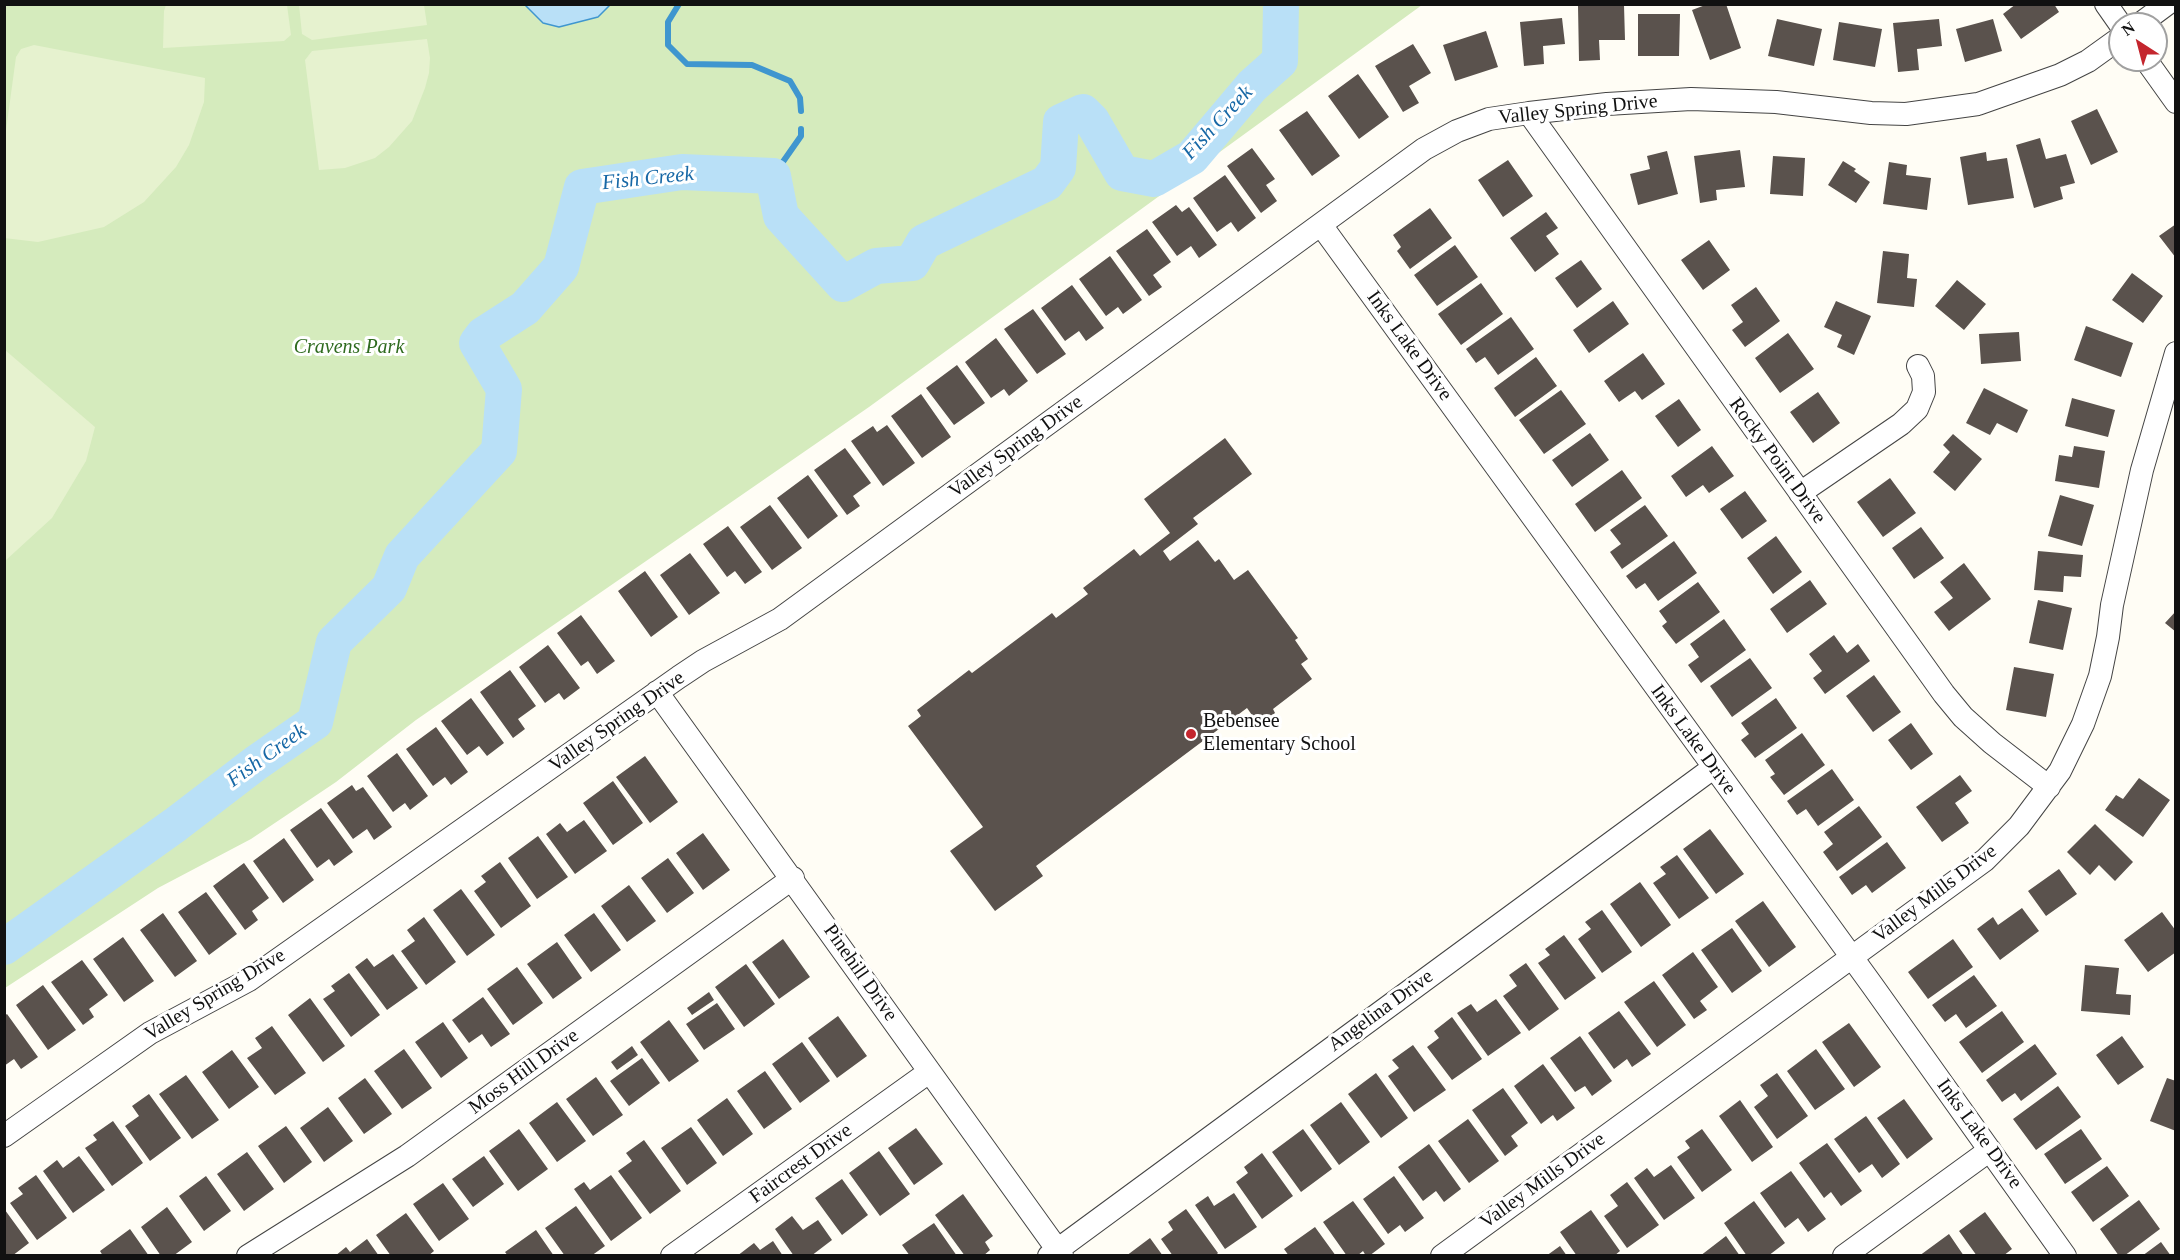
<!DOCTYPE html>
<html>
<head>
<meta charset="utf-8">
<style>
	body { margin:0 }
	#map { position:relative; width:2180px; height:1260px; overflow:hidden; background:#fffdf5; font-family:Georgia,serif }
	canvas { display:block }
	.frame { position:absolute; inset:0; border:6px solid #111; pointer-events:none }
	.north { position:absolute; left:2108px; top:12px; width:60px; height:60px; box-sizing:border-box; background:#fff; border:2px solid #a0a0a0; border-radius:50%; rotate:324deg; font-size:16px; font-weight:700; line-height:24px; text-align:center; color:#111 }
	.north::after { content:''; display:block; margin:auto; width:21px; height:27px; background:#c4262e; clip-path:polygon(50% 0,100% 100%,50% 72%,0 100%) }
</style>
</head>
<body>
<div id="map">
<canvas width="2180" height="1260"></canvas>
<div class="frame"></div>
<div class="north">N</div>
</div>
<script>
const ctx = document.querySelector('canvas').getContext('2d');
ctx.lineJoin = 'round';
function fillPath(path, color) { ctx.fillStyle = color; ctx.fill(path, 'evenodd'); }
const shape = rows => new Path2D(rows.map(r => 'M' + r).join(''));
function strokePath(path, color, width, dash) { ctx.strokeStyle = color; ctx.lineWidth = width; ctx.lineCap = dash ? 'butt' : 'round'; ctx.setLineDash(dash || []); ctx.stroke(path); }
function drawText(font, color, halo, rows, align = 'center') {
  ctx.font = font + ' Georgia,serif'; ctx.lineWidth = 6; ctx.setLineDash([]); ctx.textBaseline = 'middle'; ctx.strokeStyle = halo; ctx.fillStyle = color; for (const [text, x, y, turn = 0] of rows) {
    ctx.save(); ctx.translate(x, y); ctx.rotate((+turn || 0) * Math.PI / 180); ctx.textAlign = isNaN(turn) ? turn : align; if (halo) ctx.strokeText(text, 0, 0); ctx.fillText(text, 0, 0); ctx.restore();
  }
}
const green = shape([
	[5,5,1422,5,869,407,416,720,336,782,251,839,158,888,5,988]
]);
const pitch = shape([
	[166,5,287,5,291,35,284,41,163,48,164,11],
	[299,5,424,5,427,25,312,40,302,34],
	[427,39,430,58,429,73,425,88,412,121,389,147,375,158,345,168,319,170,305,60,312,51],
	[34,45,205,78,204,102,189,145,176,167,144,202,104,227,38,242,4,238,4,145,16,57,21,49],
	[5,350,95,427,86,461,52,518,5,561]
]);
const water = shape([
	[525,5,610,5,598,17,559,27,543,23,525,5]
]);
const stream = shape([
	[679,4,668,22,668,45,687,64,752,65,790,81,800,98,801,111],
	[773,176,801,136,801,129]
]);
const river = shape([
	[4,947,175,825,256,763,315,722,334,642,389,588,402,556,499,451,504,389,477,343,483,335,525,308,561,267,582,187,682,172,773,176,781,216,843,284,876,266,912,263,924,242,1047,183,1058,168,1061,122,1083,112,1092,121,1122,173,1154,179,1192,157,1252,86,1280,61,1281,4]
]);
const building = shape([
	[1708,4,1726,4,1741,48,1710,60,1692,10],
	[2016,4,2054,4,2059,12,2021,39,2003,14],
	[1624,5,1625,40,1599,40,1600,60,1579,61,1578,6],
	[1638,14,1680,14,1679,56,1638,56],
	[1562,18,1565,44,1543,46,1544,64,1524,66,1520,22],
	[1777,19,1822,29,1814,66,1768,56],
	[1939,19,1942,46,1917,49,1919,70,1898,72,1893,23],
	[1993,19,2002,51,1965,62,1956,29],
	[1839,22,1882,29,1875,67,1833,60],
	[1486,31,1498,67,1455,81,1443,45],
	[1413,44,1431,73,1409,86,1419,103,1403,112,1375,66],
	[1358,74,1389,117,1359,139,1328,96],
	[2097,109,2118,152,2091,165,2071,121],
	[1307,111,1340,156,1312,176,1279,130],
	[2040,138,2046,159,2066,154,2075,183,2060,187,2063,199,2034,208,2016,145],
	[1252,148,1275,179,1266,185,1277,201,1261,213,1227,166],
	[1740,150,1745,187,1716,190,1717,200,1700,203,1694,156],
	[1667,151,1678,194,1638,205,1630,174,1650,169,1647,156],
	[1986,152,1987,161,2007,158,2014,198,1968,205,1960,157],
	[1773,156,1805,158,1803,196,1770,194],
	[1508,160,1533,196,1503,217,1478,180],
	[1843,161,1856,169,1854,171,1870,182,1856,203,1828,185],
	[1889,162,1907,165,1906,175,1931,178,1927,210,1883,204],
	[1225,175,1256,218,1238,232,1231,222,1217,232,1193,198],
	[1176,205,1182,212,1189,207,1217,245,1199,258,1191,246,1177,256,1152,222],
	[1430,208,1452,238,1410,269,1397,251,1401,247,1393,235],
	[1546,212,1558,228,1546,236,1559,254,1535,272,1510,238],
	[2176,224,2176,258,2159,236],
	[1147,229,1171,262,1153,275,1162,287,1149,296,1116,251],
	[1709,240,1730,270,1703,290,1681,260],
	[1455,245,1478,277,1437,306,1414,275],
	[1883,251,1909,254,1907,278,1917,279,1914,307,1877,303],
	[1110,256,1142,300,1123,314,1118,307,1106,316,1079,279],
	[1581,260,1602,289,1577,308,1555,278],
	[2132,273,2163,296,2143,323,2112,300],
	[1957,280,1986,304,1964,330,1935,306],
	[1481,283,1503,314,1461,345,1438,314],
	[1072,285,1104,328,1086,341,1079,331,1065,341,1041,308],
	[1756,287,1780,321,1745,347,1732,330,1743,322,1731,305],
	[1613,301,1629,324,1589,353,1573,330],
	[1836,301,1871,316,1854,355,1837,347,1842,335,1824,327],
	[1033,309,1066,354,1037,374,1004,329],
	[1511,317,1534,349,1498,375,1485,357,1476,363,1466,349],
	[2086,326,2133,343,2121,377,2074,360],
	[2019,332,2021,361,1981,364,1979,334],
	[1788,333,1814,369,1780,393,1755,358],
	[996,338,1028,381,1009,396,1004,389,991,398,965,362],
	[1643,353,1665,384,1642,400,1635,391,1619,402,1604,381],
	[1536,357,1557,386,1515,417,1494,388],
	[957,365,985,403,954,425,926,388],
	[1984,388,2028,410,2017,433,1997,423,1990,435,1966,423],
	[1561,390,1586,424,1544,454,1519,420],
	[1818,392,1840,423,1813,443,1790,412],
	[921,394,951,437,922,458,891,416],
	[2072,398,2115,410,2108,437,2065,426],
	[1679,399,1701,430,1678,447,1655,416],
	[887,425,915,463,883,486,851,441,873,426,877,432],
	[1590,433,1609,460,1572,487,1552,460],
	[1953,434,1982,459,1955,491,1933,472,1950,452,1943,445],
	[1225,438,1252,474,1193,518,1198,524,1163,551,1170,561,1198,540,1215,562,1219,559,1234,580,1248,570,1298,638,1295,640,1308,659,1301,664,1312,679,1273,709,1275,713,1259,725,1247,708,1036,866,1043,876,995,911,950,851,983,827,908,726,921,716,917,710,969,670,972,673,1052,613,1056,618,1088,594,1083,588,1134,549,1140,556,1170,533,1144,499],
	[1712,446,1734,476,1709,493,1703,485,1686,497,1671,476],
	[2074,446,2105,451,2099,488,2055,481,2059,455,2072,457],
	[845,448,871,483,853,496,860,506,847,515,814,470],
	[1622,470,1642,498,1595,532,1575,504],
	[808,475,838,516,808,539,777,498],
	[1890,478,1916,513,1883,537,1857,502],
	[1745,491,1767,521,1742,539,1720,509],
	[2060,495,2094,505,2082,546,2048,536],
	[770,505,802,548,772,570,740,527],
	[1645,505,1668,536,1622,569,1610,552,1621,544,1610,530],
	[728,526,762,572,745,584,735,571,727,577,703,544],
	[1921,527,1944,558,1914,579,1892,548],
	[1776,536,1802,572,1773,594,1747,558],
	[1674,541,1697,573,1658,601,1645,583,1636,589,1626,576],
	[2038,551,2083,555,2081,577,2064,576,2063,592,2034,590],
	[690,553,720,593,689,615,660,575],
	[1964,563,1991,599,1949,631,1934,612,1953,598,1940,582],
	[645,571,678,617,651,637,618,591],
	[1810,580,1827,604,1787,633,1770,609],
	[1698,582,1720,612,1676,644,1662,626,1667,622,1659,611],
	[2038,600,2072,608,2063,650,2029,643],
	[2176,611,2176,632,2165,623],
	[581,615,615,661,597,674,588,661,581,666,557,633],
	[1724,619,1746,650,1701,683,1688,665,1699,657,1690,644],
	[1834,635,1847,653,1858,644,1870,661,1825,694,1813,678,1822,671,1809,654],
	[548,645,580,688,564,700,559,693,545,703,519,667],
	[1750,658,1772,688,1732,717,1710,686],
	[2014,667,2054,674,2046,717,2006,710],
	[510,670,536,706,518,719,525,729,513,738,480,692],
	[1874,675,1901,712,1873,732,1846,696],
	[471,698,504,743,487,756,479,746,467,755,441,721],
	[1776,698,1797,728,1755,758,1741,740,1749,734,1741,723],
	[1911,723,1933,754,1911,770,1888,740],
	[436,727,468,772,451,785,445,777,433,786,406,749],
	[1802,733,1825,765,1784,795,1770,777,1775,774,1765,760],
	[397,753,428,796,410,810,405,803,393,812,367,776],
	[645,756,678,802,650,823,616,777],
	[1832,769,1854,800,1818,826,1806,809,1797,815,1787,801],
	[1960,775,1972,791,1955,803,1969,823,1942,842,1916,807],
	[2139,778,2170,800,2143,837,2105,810,2116,795,2123,799],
	[613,781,643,823,613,845,583,803],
	[352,785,356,791,363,787,392,827,374,840,367,829,353,839,327,803],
	[1859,806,1882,837,1837,871,1823,852,1833,844,1824,832],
	[321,808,353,852,334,866,329,859,317,868,290,830],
	[584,820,607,851,575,874,546,834,560,823,567,832],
	[2095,824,2133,862,2115,881,2099,865,2090,875,2067,852],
	[1710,829,1744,874,1716,894,1683,849],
	[703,833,730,870,703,890,676,853],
	[538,836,568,877,537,899,508,858],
	[284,838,314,880,283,903,253,861],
	[1887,842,1906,868,1872,893,1866,885,1852,895,1839,877],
	[1677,855,1709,898,1679,919,1653,883,1666,874,1660,867],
	[668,858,694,893,667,913,641,878],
	[500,862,531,906,501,928,474,891,486,882,481,876],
	[244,863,269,898,252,911,258,920,245,930,213,886],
	[2059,869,2077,894,2046,916,2028,891],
	[1640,882,1671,925,1641,947,1610,904],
	[629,885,656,921,627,942,601,906],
	[461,889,495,935,467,956,433,910],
	[206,892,237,934,209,955,178,912],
	[1763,901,1796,947,1769,967,1735,921],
	[2022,908,2039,931,2000,960,1977,929,1993,917,1998,925],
	[1602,910,1632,952,1602,973,1578,939,1591,929,1585,922],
	[2162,912,2176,931,2176,952,2148,972,2124,940],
	[163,913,197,961,175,977,140,930],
	[594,913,621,950,591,972,564,935],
	[424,917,456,962,426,985,401,951,415,941,407,930],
	[1732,928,1762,971,1732,993,1701,950],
	[1564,935,1596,978,1565,1000,1538,963,1550,955,1545,949],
	[123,937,154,981,124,1002,93,959],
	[783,939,810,977,779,999,752,962],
	[1953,939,1973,967,1928,999,1908,972],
	[557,942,582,978,553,999,527,964],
	[1693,952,1718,987,1700,1001,1707,1010,1694,1019,1662,975],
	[393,954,418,988,387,1010,355,967,367,958,374,967],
	[82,960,108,995,89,1009,94,1017,83,1025,51,982],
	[1526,963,1559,1009,1529,1031,1503,996,1517,986,1509,975],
	[746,964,775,1004,744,1027,715,987],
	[2085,965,2119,968,2116,994,2131,995,2130,1015,2081,1011],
	[517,967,543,1003,513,1025,487,989],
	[349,973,380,1015,351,1037,323,999,335,991,331,986],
	[1974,975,1997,1006,1966,1028,1956,1014,1945,1022,1932,1005],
	[1654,981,1686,1025,1657,1047,1624,1002],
	[43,985,76,1030,48,1050,16,1005],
	[709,992,714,1000,692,1015,687,1008],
	[483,997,510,1034,491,1047,482,1034,469,1043,452,1020],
	[310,998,345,1046,323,1062,288,1015],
	[1496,999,1521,1033,1488,1056,1457,1013,1471,1004,1477,1012],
	[717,1003,735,1029,704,1050,686,1024],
	[1619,1011,1651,1054,1632,1067,1627,1059,1614,1069,1588,1033],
	[2002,1011,2024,1042,1982,1073,1959,1042],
	[7,1014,38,1057,21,1069,14,1059,4,1066,4,1016],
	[838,1016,867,1056,837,1078,808,1038],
	[1452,1017,1482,1059,1452,1080,1427,1047,1439,1038,1434,1031],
	[669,1020,699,1061,669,1082,640,1042],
	[443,1022,468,1058,441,1078,415,1042],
	[1849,1023,1881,1067,1854,1087,1822,1042],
	[272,1026,306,1073,275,1095,247,1058,262,1048,255,1038],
	[1580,1036,1612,1081,1592,1096,1585,1086,1575,1092,1550,1058],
	[2122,1036,2144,1067,2118,1085,2096,1055],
	[802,1042,830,1081,800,1103,772,1064],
	[2035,1044,2057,1074,2021,1101,2015,1093,2002,1102,1986,1080],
	[1413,1045,1446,1090,1414,1112,1388,1076,1399,1068,1392,1060],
	[632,1046,638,1055,617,1070,611,1062],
	[404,1049,432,1088,402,1109,374,1071],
	[1816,1049,1845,1089,1815,1110,1787,1071],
	[232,1050,259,1087,229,1109,202,1072],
	[642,1058,660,1083,629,1106,610,1081],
	[1543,1064,1575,1108,1557,1121,1553,1115,1541,1124,1514,1086],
	[765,1071,792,1109,764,1129,737,1091],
	[1376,1073,1408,1118,1381,1138,1348,1094],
	[1777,1073,1808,1116,1777,1139,1754,1107,1768,1096,1760,1085],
	[186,1075,219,1120,192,1139,159,1094],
	[596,1077,623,1115,593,1136,566,1099],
	[365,1078,392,1114,364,1134,338,1098],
	[2167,1078,2176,1081,2176,1131,2150,1121],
	[2058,1086,2081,1117,2036,1150,2013,1119],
	[1503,1088,1528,1123,1511,1136,1518,1146,1505,1156,1472,1110],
	[149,1094,181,1138,150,1161,125,1126,139,1116,132,1106],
	[727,1098,753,1134,723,1156,697,1120],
	[1904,1099,1933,1139,1907,1159,1877,1118],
	[1740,1100,1773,1147,1752,1162,1719,1116],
	[557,1102,586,1141,557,1162,529,1123],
	[1341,1102,1370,1142,1339,1165,1310,1125],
	[328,1107,353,1141,324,1162,300,1128],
	[1866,1116,1900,1164,1882,1178,1872,1164,1859,1173,1834,1139],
	[1468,1119,1499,1161,1469,1183,1438,1141],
	[113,1121,143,1163,112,1186,85,1148,97,1140,93,1135],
	[286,1126,312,1162,284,1183,258,1146],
	[691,1127,717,1163,687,1185,661,1148],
	[916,1128,943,1164,914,1185,888,1148],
	[519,1129,548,1169,518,1191,489,1151],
	[1303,1129,1332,1169,1301,1192,1272,1152],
	[1702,1129,1732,1170,1702,1192,1677,1157,1690,1148,1685,1141],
	[2081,1129,2102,1159,2065,1184,2044,1154],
	[644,1140,681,1191,650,1214,618,1171,632,1161,626,1153],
	[1827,1143,1862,1191,1841,1206,1831,1192,1824,1198,1799,1163],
	[1429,1144,1461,1189,1444,1202,1436,1191,1423,1201,1398,1167],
	[879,1151,910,1194,880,1216,849,1173],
	[247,1152,274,1189,244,1211,217,1174],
	[1262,1153,1293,1196,1262,1219,1236,1182,1248,1173,1244,1167],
	[79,1156,105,1190,73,1213,43,1171,57,1160,63,1168],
	[484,1156,504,1184,473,1207,452,1179],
	[1671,1165,1695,1198,1664,1220,1634,1178,1647,1168,1654,1177],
	[2107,1166,2129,1196,2093,1222,2071,1192],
	[1791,1171,1826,1219,1808,1232,1798,1218,1785,1228,1760,1193],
	[36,1175,67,1218,37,1240,10,1203,23,1194,18,1188],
	[611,1175,642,1218,611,1241,574,1189,584,1182,590,1190],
	[206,1176,231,1211,204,1231,179,1196],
	[1394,1176,1424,1218,1405,1232,1400,1225,1388,1234,1363,1199],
	[842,1179,868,1215,842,1235,815,1198],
	[1627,1182,1659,1225,1627,1248,1604,1216,1618,1206,1610,1195],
	[443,1183,469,1219,439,1241,413,1204],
	[1234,1193,1257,1227,1225,1249,1195,1205,1208,1196,1214,1206],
	[963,1194,993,1236,985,1242,990,1250,983,1256,965,1256,935,1215],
	[2139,1200,2160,1229,2124,1256,2119,1256,2100,1229],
	[1353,1201,1385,1244,1369,1256,1366,1256,1363,1251,1357,1256,1347,1256,1323,1222],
	[1754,1201,1785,1243,1768,1256,1747,1256,1724,1223],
	[576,1206,605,1246,591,1256,565,1256,545,1228],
	[167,1207,192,1242,173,1256,161,1256,141,1227],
	[1186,1209,1218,1253,1215,1256,1173,1256,1161,1239,1173,1230,1168,1222],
	[5,1210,29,1243,12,1256,5,1256],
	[1591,1210,1620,1251,1614,1256,1577,1256,1560,1232],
	[1985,1212,2012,1249,2003,1256,1977,1256,1959,1231],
	[406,1213,434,1251,428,1256,391,1256,376,1235],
	[792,1216,803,1230,818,1220,832,1240,811,1256,794,1256,775,1229],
	[934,1223,957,1256,910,1256,902,1245],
	[1315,1227,1336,1256,1289,1256,1284,1249],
	[130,1229,149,1256,103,1256,100,1251],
	[536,1230,554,1256,508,1256,505,1252],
	[1949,1234,1964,1256,1919,1256],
	[1726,1236,1740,1256,1700,1256],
	[1150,1238,1163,1256,1126,1256],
	[367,1239,379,1256,335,1256,346,1247,350,1252],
	[773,1241,783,1256,737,1256,754,1243,760,1250],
	[2161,1242,2171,1256,2142,1256],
	[1560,1246,1567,1256,1546,1256]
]);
const minor = shape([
	[2106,4,2120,24],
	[2140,24,2167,4],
	[2146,60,2176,102],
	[1529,113,1944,694,1963,717,1992,743,2049,787],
	[1321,225,1872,985,2065,1256],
	[1800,493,1901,424,1917,409,1924,392,1923,376,1918,366],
	[657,692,1062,1256],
	[4,1136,150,1033,249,980,679,677,703,661,780,619,1424,149,1457,131,1489,119,1529,113,1607,104,1691,99,1776,102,1871,113,1906,114,1978,104,2060,75,2088,61,2120,38],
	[248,1256,407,1156,793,878],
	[672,1256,929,1072],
	[1049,1256,1713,768],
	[1442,1256,1985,860,2019,826,2060,771,2083,724,2100,676,2108,637,2112,605,2142,470,2176,353],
	[1844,1256,1990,1150]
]);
const markers = [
	[1191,734,6,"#c4262e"]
];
const streetNames = [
	["Valley Spring Drive",1578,110,-6],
	["Inks Lake Drive",1409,346,54],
	["Valley Spring Drive",1016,447,-36],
	["Rocky Point Drive",1777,461,54],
	["Valley Spring Drive",617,722,-35],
	["Inks Lake Drive",1693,740,54],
	["Valley Mills Drive",1935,894,-37],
	["Pinehill Drive",860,973,55],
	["Valley Spring Drive",215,995,-31],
	["Angelina Drive",1381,1011,-36],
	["Moss Hill Drive",524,1072,-36],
	["Inks Lake Drive",1979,1134,54],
	["Faircrest Drive",801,1164,-36],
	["Valley Mills Drive",1543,1181,-36]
];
const parkNames = [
	["Cravens Park",349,348]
];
const poiNames = [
	["Bebensee",1203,722],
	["Elementary School",1203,745]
];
const waterNames = [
	["Fish Creek",1218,123,-47],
	["Fish Creek",648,179,-6],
	["Fish Creek",267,756,-36]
];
fillPath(green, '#d5ebbd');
fillPath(pitch, '#e6f2cf');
fillPath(water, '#b9e0f7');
strokePath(water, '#3f96cf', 1.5);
strokePath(stream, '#3f96cf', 6);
strokePath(river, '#b9e0f7', 36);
fillPath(building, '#5a524d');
strokePath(minor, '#444', 24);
strokePath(minor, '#fff', 22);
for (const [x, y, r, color] of markers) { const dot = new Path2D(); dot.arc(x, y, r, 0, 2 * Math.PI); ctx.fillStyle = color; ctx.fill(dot); strokePath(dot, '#fff', 2); }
drawText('20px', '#111', '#fff', streetNames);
drawText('italic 20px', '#2f6b1f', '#fff', parkNames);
drawText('20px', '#111', '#fff', poiNames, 'left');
drawText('italic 21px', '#1768a6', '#fff', waterNames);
</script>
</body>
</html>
